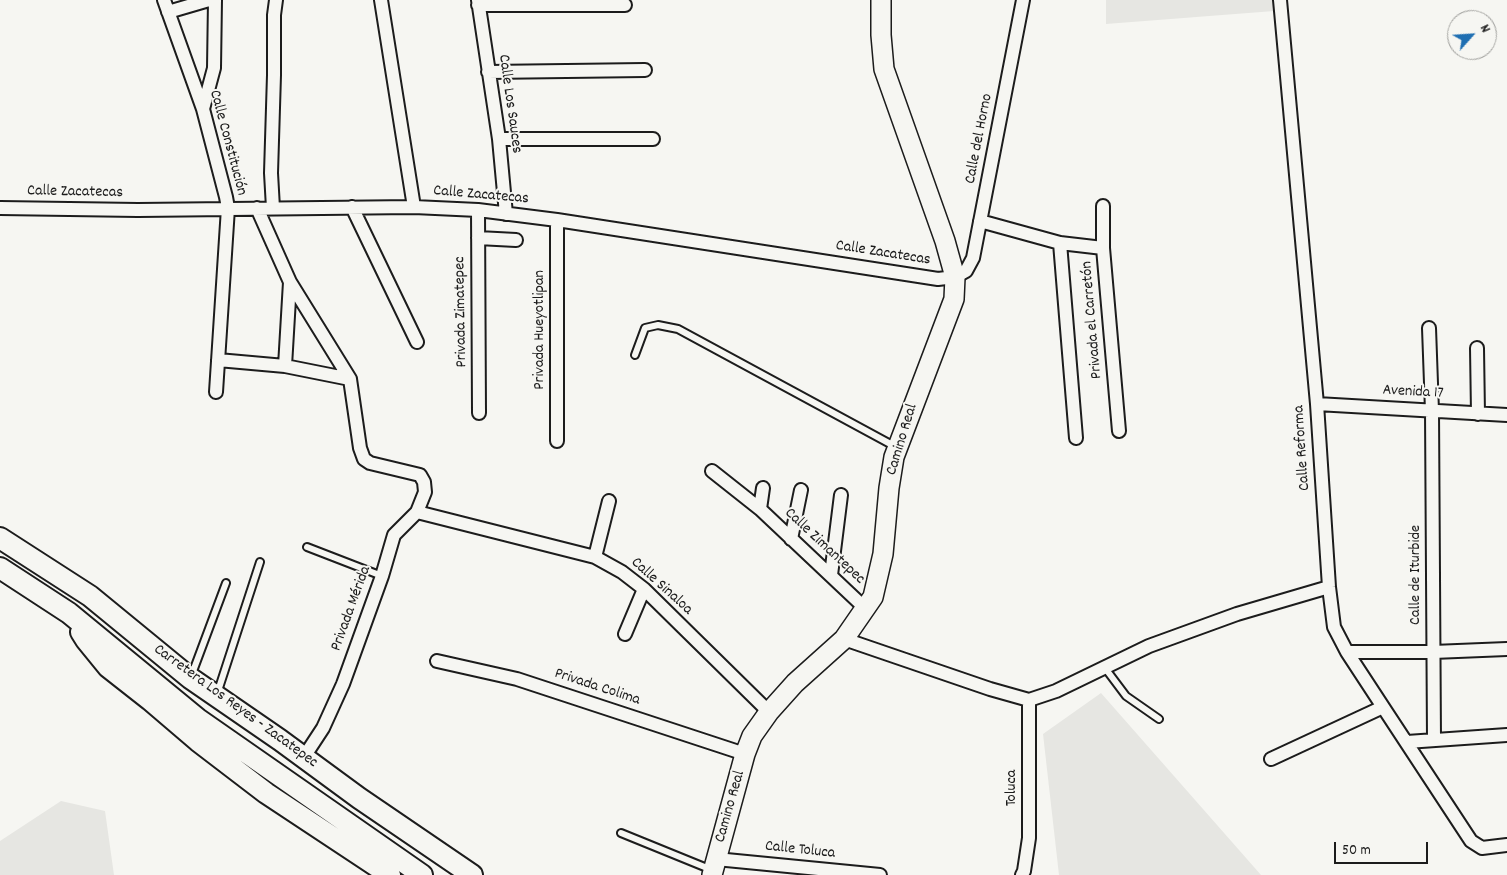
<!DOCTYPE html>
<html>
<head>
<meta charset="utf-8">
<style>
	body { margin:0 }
	#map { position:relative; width:1507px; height:875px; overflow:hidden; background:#f6f6f2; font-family:Dekko,sans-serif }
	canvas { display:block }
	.north { position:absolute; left:1447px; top:10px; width:50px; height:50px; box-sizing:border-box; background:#f6f6f2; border:1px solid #9f9f9c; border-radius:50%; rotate:64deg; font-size:14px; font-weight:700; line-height:20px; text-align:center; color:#1c1c1c }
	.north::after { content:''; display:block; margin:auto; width:18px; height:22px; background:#1f6fb2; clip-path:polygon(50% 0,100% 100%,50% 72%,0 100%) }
	.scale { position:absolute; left:1334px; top:842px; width:94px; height:22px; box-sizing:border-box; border:2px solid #1c1c1c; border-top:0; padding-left:6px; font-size:15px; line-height:18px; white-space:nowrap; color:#1c1c1c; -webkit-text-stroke:4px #f6f6f2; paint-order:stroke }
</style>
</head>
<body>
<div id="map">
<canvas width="1507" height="875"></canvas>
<div class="north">N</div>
<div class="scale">50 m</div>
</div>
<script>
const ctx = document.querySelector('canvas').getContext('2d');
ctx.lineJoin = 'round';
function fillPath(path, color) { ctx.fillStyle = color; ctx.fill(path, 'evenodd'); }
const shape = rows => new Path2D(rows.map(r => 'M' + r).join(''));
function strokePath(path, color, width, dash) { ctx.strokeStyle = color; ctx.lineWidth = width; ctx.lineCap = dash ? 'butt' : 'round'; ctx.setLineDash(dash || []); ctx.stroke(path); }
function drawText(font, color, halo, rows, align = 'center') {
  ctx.font = font + ' Dekko,sans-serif'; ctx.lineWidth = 4; ctx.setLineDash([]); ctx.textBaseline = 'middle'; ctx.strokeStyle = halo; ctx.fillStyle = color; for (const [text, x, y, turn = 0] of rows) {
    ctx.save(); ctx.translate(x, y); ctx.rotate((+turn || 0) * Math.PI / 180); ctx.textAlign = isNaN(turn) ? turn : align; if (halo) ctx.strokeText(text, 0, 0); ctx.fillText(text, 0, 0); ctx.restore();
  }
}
const built = shape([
	[1106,0,1273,0,1274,11,1106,24],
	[1101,693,1261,875,1059,875,1043,734],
	[61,801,105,811,114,875,0,875,0,841]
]);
const service = shape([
	[635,355,645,328,658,325,678,329,896,447],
	[307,547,382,576],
	[1105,668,1126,696,1159,719],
	[192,674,226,583],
	[217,694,260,562],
	[621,833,712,870]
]);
const minor = shape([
	[164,0,203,109,226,197,228,208,216,392],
	[381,0,414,207],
	[478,0,499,139,506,214],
	[1280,0,1317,404,1329,587,1334,627,1347,652,1383,707,1471,841,1482,848,1507,845],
	[478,5,625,5],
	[168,12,209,0],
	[488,72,645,70],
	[203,109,214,68,215,0],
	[499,139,653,139],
	[1103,206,1103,248,1119,431],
	[352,207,417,342],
	[0,208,138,210,414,207,478,210,557,220,938,279,955,277,966,271,973,258,1023,0],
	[257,208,290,282,350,379,360,448,364,459,370,463,420,475,424,482,425,492,417,512,394,535,382,576,343,684,323,728,304,757],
	[273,208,271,173,274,75,274,15,276,0],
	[478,210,479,413],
	[557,220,557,441],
	[980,221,1060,243,1103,248],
	[478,238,516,240],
	[1060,243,1076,438],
	[1429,328,1432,411,1434,739],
	[1477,348,1478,414],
	[218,360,285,366,350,379],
	[285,366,290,282],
	[1317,404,1507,415],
	[712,471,760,509,866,609],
	[760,509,763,488],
	[417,512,595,557,622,572,644,589,769,712],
	[791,539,801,490],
	[595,557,609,501],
	[831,575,841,495],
	[625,634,644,589],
	[844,639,990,689,1029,700,1056,691,1149,646,1237,614,1329,587],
	[1347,652,1433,652,1507,649],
	[437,661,517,679,745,754],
	[1407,742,1507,735],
	[1271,759,1383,707],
	[716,859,880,875],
	[1022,875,1024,871,1029,838,1029,700]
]);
const secondary = shape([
	[712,875,745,754,752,736,769,712,795,683,844,639,873,597,883,554,889,488,894,457,954,299,955,277,945,241,884,69,881,35,881,0]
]);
const primary = shape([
	[0,538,90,596,190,678,280,740,359,798,472,875],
	[0,568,69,613,198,719,422,875],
	[81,632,86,640,108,667,150,700,198,741,266,793,390,875]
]);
const streetNames = [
	["Calle Los Sauces",509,104,82],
	["Calle del Horno",980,139,-79],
	["Calle Constitución",227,143,75],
	["Calle Zacatecas",75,193,1],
	["Calle Zacatecas",481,196,5],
	["Calle Zacatecas",883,254,9],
	["Privada Zimatepec",462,312,-91],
	["Privada el Carretón",1093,320,-95],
	["Privada Hueyotlipan",541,330,-90],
	["Avenida 17",1413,393,3],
	["Camino Real",903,440,-73],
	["Calle Reforma",1303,448,-94],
	["Calle Zimantepec",824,547,43],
	["Calle de Iturbide",1417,575,-90],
	["Calle Sinaloa",661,587,42],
	["Privada Mérida",352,609,-70],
	["Privada Colima",597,688,18],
	["Carretera Los Reyes - Zacatepec",235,707,36],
	["Toluca",1013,788,-90],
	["Camino Real",731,807,-74],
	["Calle Toluca",800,851,6]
];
fillPath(built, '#e6e6e2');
strokePath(service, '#1c1c1c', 10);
strokePath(minor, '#1c1c1c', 16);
strokePath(secondary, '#1c1c1c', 22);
strokePath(primary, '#1c1c1c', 24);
strokePath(service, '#f6f6f2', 6);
strokePath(minor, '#f6f6f2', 12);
strokePath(secondary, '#f6f6f2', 19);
strokePath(primary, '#f6f6f2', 20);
drawText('16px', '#1c1c1c', '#f6f6f2', streetNames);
</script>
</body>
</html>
